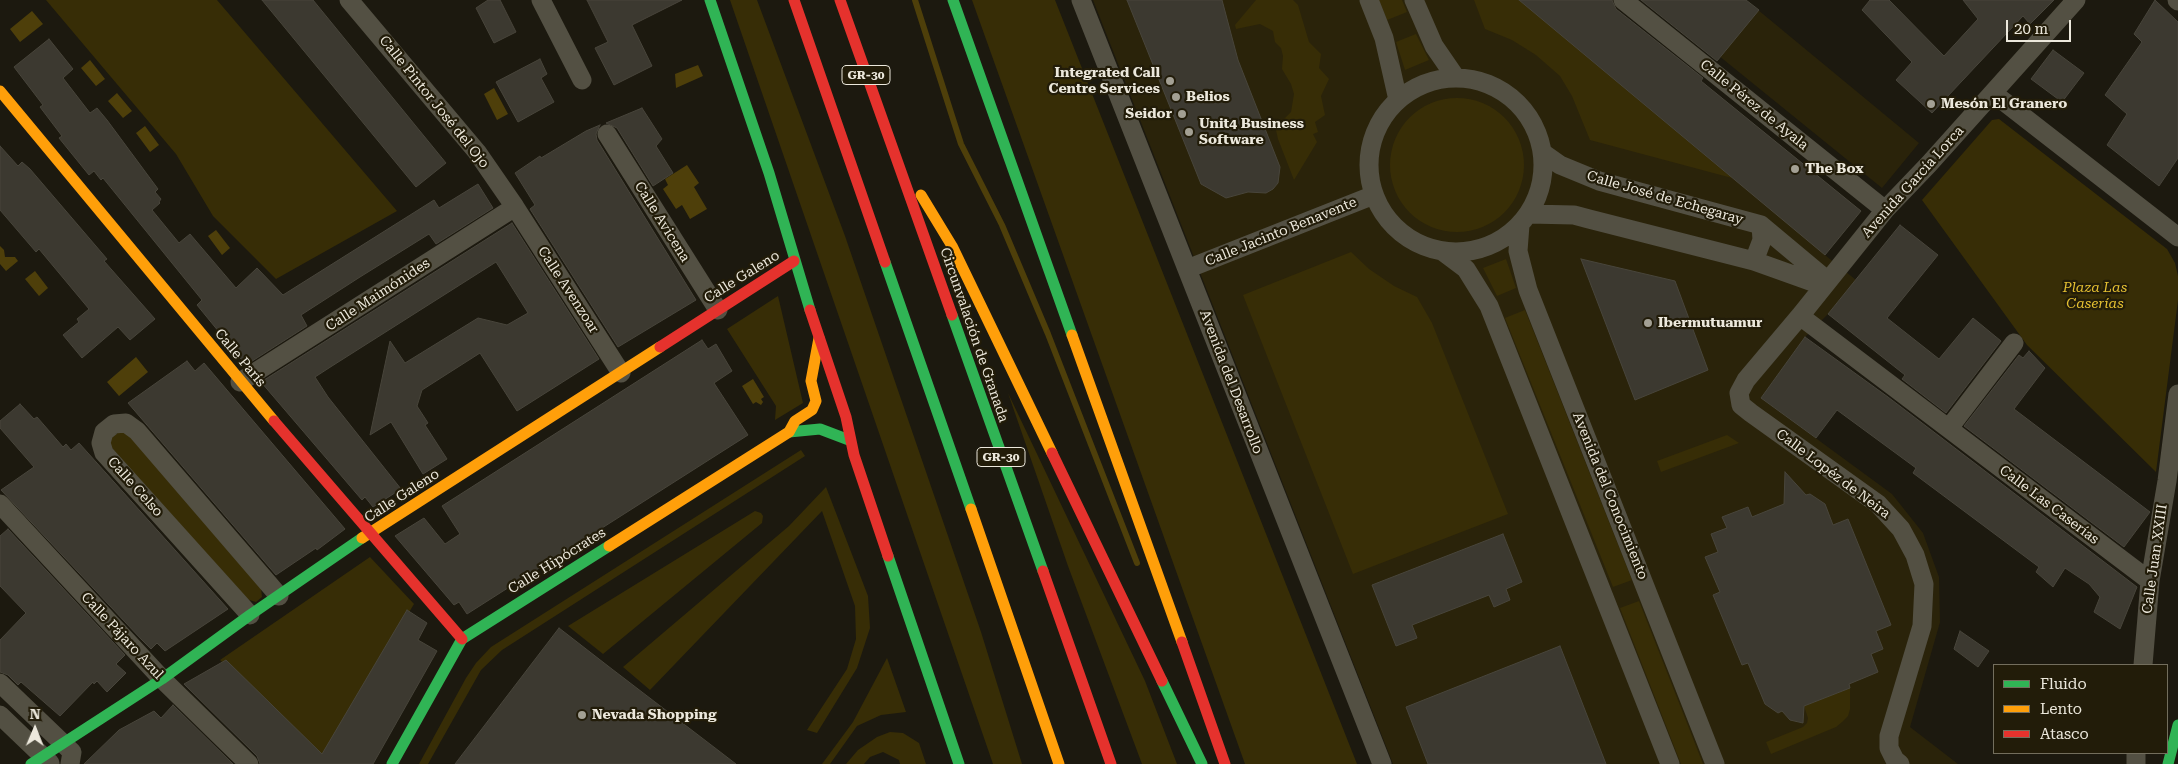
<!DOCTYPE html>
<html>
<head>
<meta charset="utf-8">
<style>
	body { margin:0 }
	#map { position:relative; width:2178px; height:764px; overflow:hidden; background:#1c190f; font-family:"Roboto Serif",serif }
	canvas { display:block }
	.legend { position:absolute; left:1993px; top:664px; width:175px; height:90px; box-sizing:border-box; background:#221c09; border:1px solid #736e5d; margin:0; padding:6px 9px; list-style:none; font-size:15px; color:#ece8dc }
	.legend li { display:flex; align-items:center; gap:10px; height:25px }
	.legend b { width:25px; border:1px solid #736e5d }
	.north { position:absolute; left:10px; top:704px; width:50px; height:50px; -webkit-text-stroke:4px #221c09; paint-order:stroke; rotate:1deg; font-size:14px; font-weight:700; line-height:20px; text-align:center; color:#ece8dc }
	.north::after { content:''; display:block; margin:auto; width:18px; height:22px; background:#ece8dc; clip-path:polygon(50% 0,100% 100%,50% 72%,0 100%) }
	.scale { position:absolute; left:2006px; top:20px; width:65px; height:22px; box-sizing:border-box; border:2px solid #ece8dc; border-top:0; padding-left:6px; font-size:15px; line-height:18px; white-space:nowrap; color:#ece8dc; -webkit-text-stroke:4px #221c09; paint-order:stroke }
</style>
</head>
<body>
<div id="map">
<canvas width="2178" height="764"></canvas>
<ul class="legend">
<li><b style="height:6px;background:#30b455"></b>Fluido</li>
<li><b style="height:6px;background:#ff9f0a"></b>Lento</li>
<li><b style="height:6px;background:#e5322d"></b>Atasco</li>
</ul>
<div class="north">N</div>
<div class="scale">20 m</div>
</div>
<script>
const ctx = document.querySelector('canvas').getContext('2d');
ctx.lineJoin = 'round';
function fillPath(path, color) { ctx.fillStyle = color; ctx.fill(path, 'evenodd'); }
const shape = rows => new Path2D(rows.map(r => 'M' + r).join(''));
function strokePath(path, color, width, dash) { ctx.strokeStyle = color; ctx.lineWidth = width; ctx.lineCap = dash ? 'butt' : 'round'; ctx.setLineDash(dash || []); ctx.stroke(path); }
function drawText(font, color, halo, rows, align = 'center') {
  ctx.font = font + ' "Roboto Serif",serif'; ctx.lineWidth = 4.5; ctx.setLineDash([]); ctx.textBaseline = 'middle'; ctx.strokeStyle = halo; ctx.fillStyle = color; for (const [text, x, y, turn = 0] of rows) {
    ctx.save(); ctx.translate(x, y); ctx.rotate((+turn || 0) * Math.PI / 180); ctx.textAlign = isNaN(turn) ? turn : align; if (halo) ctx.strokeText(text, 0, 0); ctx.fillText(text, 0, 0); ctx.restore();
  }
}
const built = shape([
	[1093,0,1600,0,1861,211,1825,255,1856,280,1828,314,1805,337,1761,398,1892,494,1923,533,1939,577,1940,622,1910,727,1958,764,1393,764],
	[1650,0,1746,0,1919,143,1882,188]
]);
const green = shape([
	[46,0,217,0,397,211,276,279,213,216,176,154],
	[730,0,757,0,845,236,981,632,1022,764,993,764],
	[972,0,1055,0,1357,764,1245,764],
	[1256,0,1293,0,1298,5,1309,42,1321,54,1319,68,1329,79,1321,96,1325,115,1315,122,1318,132,1313,134,1317,142,1294,180,1278,139,1274,121,1282,121,1291,112,1294,94,1291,84,1282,69,1283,56,1281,48,1275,42,1273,31,1260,24,1236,29,1235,25],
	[1379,0,1402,0,1407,12,1387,20],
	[1474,0,1519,0,1732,178,1590,140,1572,96,1560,76,1536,55,1512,40,1485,29],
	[1416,34,1429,60,1405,70,1396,42],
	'1390 165a67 67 0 1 1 134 0a67 67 0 1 1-134 0Z',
	[1999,119,2167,249,2175,263,2178,276,2178,300,2156,472,2027,345,1922,200,1992,120],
	[1351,252,1369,269,1394,286,1417,297,1432,323,1508,514,1353,574,1243,295],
	[1506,259,1516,288,1497,296,1483,268],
	[778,296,803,403,775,420,776,406,727,329],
	[1525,310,1632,580,1613,587,1505,318],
	[1008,393,1145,681,1177,764,1142,764,1068,566],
	[120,431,129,433,261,588,262,597,256,602,246,599,111,447,110,439],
	[1727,435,1739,443,1661,472,1657,461],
	[801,450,805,456,502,650,481,670,428,764,419,764,466,678,476,663,491,647],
	[826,487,868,596,870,628,857,668,817,733,807,730,847,669,856,639,855,606,822,511,650,690,623,667,789,526],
	[755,511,761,513,763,516,762,523,603,654,568,626],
	[370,557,414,604,321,759,220,660],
	[1639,601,1703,764,1681,764,1620,608],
	[887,658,906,712,881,715,857,726,830,764,822,764,853,722],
	[1850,688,1850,709,1848,716,1842,722,1836,727,1771,754,1766,742,1803,727,1807,723,1808,718,1804,706],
	[890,732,903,733,919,743,926,764,900,764,899,760,883,752,870,757,864,764,846,764,858,750,877,737]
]);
const water = shape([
	[32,11,43,24,20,42,10,29],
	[90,60,105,79,96,86,81,68],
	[698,65,703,76,676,88,675,74],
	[494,88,508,114,497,120,484,94],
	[117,93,132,111,123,118,108,101],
	[145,126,159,145,150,152,136,133],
	[687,165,699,183,694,187,707,209,690,219,682,205,676,209,663,189,668,185,665,179],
	[216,230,230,248,222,255,208,236],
	[0,246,4,250,5,257,15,257,18,261,6,271,0,264],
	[35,271,48,288,39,296,25,279],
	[136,357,148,372,119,396,107,382],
	[753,379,764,397,761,399,763,402,761,405,756,402,753,404,742,386]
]);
const stream = shape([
	[915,0,961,144,1002,225,1048,334,1137,563]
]);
const building = shape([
	[262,0,313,0,446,163,416,187,262,0],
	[488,0,500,0,516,32,494,43,476,8,488,0],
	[587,0,682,0,632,25,652,66,614,85,595,48,608,42,587,0],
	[1127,0,1222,0,1238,60,1280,167,1278,183,1273,189,1266,193,1248,192,1226,198,1201,184,1127,0],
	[1519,0,1612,0,1616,9,1703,78,1701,81,1861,211,1825,255,1519,0],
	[1641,0,1746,0,1759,10,1717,61,1641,0],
	[1870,0,1889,0,1944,56,1978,19,1963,0,2054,0,2030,24,2023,16,1932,113,1896,80,1912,62,1862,10,1870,0],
	[2155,0,2178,22,2178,158,2159,186,2107,145,2127,114,2105,95,2142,42,2134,34,2155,0],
	[49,39,73,69,63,78,90,113,97,108,107,120,158,189,155,192,161,199,159,202,160,203,152,210,179,243,190,234,236,288,257,268,283,295,434,200,439,208,478,184,493,208,436,244,429,234,360,277,301,315,307,326,246,365,197,305,202,300,103,178,101,180,94,171,89,175,59,138,62,136,40,107,43,105,14,67,49,39],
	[2053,50,2084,73,2062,102,2031,79,2053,50],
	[540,59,547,74,541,78,554,102,518,122,496,82,540,59],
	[642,108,662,139,656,146,673,173,653,186,617,128,606,123,642,108],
	[600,125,596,134,597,140,696,300,618,347,530,209,535,205,515,173,540,156,541,158,586,131,600,125],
	[0,146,18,166,22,162,30,169,107,259,104,261,155,319,130,340,118,327,82,358,63,335,79,322,77,319,89,309,39,249,36,252,0,210,0,146],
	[512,223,599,359,517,411,480,353,422,390,417,406,428,423,425,425,447,459,423,474,391,422,370,435,390,341,405,363,478,318,507,325,528,313,496,262,332,366,315,377,328,397,401,489,373,507,365,497,362,500,261,382,512,223],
	[1900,225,1938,255,1887,318,1939,359,1973,318,2001,341,1946,413,1902,379,1905,375,1828,314,1900,225],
	[1581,259,1675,281,1708,370,1635,400,1581,259],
	[1805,337,1888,397,2137,587,2120,629,2094,612,2100,597,2089,584,2065,568,2053,587,2036,572,2039,567,1913,473,1916,468,1837,410,1816,438,1761,398,1805,337],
	[702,340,708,349,716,344,732,371,714,383,748,435,467,614,459,602,454,605,395,536,424,518,445,544,460,534,442,506,702,340],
	[2029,351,2045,368,2014,409,2150,512,2124,547,1964,426,2019,355,2023,358,2029,351],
	[187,361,195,371,204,363,345,529,317,550,316,548,276,575,128,403,187,361],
	[20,404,34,419,37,417,63,447,66,444,71,450,79,443,228,609,165,651,157,643,151,649,141,639,1,490,34,467,0,428,0,421,20,404],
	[1785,472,1806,495,1810,494,1825,504,1833,525,1848,519,1891,625,1876,631,1883,649,1871,654,1878,672,1849,684,1850,688,1804,706,1803,723,1790,720,1782,711,1778,713,1765,704,1748,663,1742,665,1713,595,1720,592,1705,557,1718,552,1711,534,1727,528,1722,517,1748,507,1752,517,1784,504,1785,472],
	[8,529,125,655,116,664,126,673,107,692,97,681,94,684,93,682,60,716,21,682,18,685,8,675,0,672,0,640,26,613,0,586,0,536,8,529],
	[1503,534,1522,582,1506,589,1510,600,1494,607,1489,595,1412,625,1417,638,1396,646,1372,585,1503,534],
	[407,610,427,623,418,640,437,651,373,764,260,764,257,756,184,684,226,660,322,754,407,610],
	[559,628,608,666,736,764,455,764,559,628],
	[1960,631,1989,651,1978,667,1954,649,1960,631],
	[1560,646,1606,764,1428,764,1406,707,1560,646],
	[173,705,233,764,84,764,119,730,154,711,161,718,173,705]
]);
const street = shape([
	[349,0,477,152,515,207,621,373],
	[541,0,582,80],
	[1081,0,1382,764],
	[1369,0,1384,38,1398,100],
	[1414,0,1434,46,1456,78],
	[1623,0,1885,210],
	[2177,0,2178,1],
	'1369 165a87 87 0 1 1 174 0a87 87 0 1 1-174 0Z',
	[1993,93,2178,237],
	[607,134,718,310],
	[1543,153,1560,165,1599,181,1761,225,1828,281],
	[1529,214,1574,215,1589,219,1754,261,1824,286],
	[1520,225,1518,251,1528,290,1715,764],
	[1442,251,1466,269,1489,306,1670,764],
	[1754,261,1762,240,1761,225],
	[1187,269,1374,195],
	[1800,316,2150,581],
	[240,382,515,207],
	[1949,428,2014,343],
	[0,504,162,679,249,764],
	[250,615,104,453,101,443,104,432,114,424,126,423,137,431,279,596],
	[2143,665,2150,581,2167,481,2178,394],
	[0,683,72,752,70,764],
	[0,715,50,763],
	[1900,764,1895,760,1889,748,1889,736,1922,626,1924,584,1915,555,1901,529,1878,504,1751,413,1741,405,1739,393,1746,380,1800,316,1885,210,1929,164,2076,0],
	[2136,764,2136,753]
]);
const fast = shape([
	[710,0,769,173,810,310],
	[953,0,1072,335],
	[885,262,971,509],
	[952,315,1043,571],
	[789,432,820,429,849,440],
	[888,556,959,764],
	[1162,681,1202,764],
	[31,764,162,679,250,615,362,538],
	[392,764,462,639,609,546],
	[2168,764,2178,725]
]);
const slow = shape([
	[0,91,274,421],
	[921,195,952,246,1052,453],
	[1072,335,1182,642],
	[971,509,1059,764],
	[362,538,660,347],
	[609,546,789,432,795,421,812,410,816,401,811,381,819,338]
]);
const jam = shape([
	[794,0,885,262],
	[840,0,952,315],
	[810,310,846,417,854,455,888,556],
	[660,347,794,261],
	[274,421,462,639],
	[1052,453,1162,681],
	[1043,571,1111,764],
	[1182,642,1225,764]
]);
const markers = [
	[1170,81,5,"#a3a094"],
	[1176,97,5,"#a3a094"],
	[1931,104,5,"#a3a094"],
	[1182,114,5,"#a3a094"],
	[1189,132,5,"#a3a094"],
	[1795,169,5,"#a3a094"],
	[1648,323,5,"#a3a094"],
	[582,715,5,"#a3a094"]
];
const shields = [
	[866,75,48],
	[1001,457,48]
];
const shieldNames = [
	["GR-30",866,75],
	["GR-30",1001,457]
];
const poiNames = [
	["Integrated Call",1160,73,"right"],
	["Centre Services",1160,89,"right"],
	["Belios",1186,97],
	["Mesón El Granero",1941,104],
	["Seidor",1172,114,"right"],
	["Unit4 Business",1199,124],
	["Software",1199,140],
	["The Box",1805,169],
	["Ibermutuamur",1658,323],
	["Nevada Shopping",592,715]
];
const streetNames = [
	["Calle Pintor José del Ojo",434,102,51],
	["Calle Pérez de Ayala",1754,105,39],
	["Avenida García Lorca",1913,182,-48],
	["Calle José de Echegaray",1665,198,16],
	["Calle Avicena",662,222,58],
	["Calle Jacinto Benavente",1281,232,-22],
	["Calle Galeno",742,277,-32],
	["Calle Avenzoar",568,290,57],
	["Calle Maimónides",378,295,-33],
	["Circunvalación de Granada",974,335,71],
	["Calle París",240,358,50],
	["Avenida del Desarrollo",1231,382,69],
	["Calle Lopéz de Neira",1833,474,37],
	["Calle Celso",135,487,48],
	["Calle Galeno",402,496,-33],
	["Avenida del Conocimiento",1610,496,68],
	["Calle Las Caserías",2049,505,37],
	["Calle Juan XXIII",2155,559,-82],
	["Calle Hipócrates",557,561,-32],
	["Calle Pájaro Azul",122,636,47]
];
const parkNames = [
	["Plaza Las",2095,288],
	["Caserías",2095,304]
];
fillPath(built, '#2a230a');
fillPath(green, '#372d06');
fillPath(water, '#4e3f0a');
strokePath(stream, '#4e3f0a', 6);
fillPath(building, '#3c3930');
strokePath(building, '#48453b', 1);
strokePath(street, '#535043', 19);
strokePath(fast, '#30b455', 11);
strokePath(slow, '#ff9f0a', 11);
strokePath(jam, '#e5322d', 11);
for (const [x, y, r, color] of markers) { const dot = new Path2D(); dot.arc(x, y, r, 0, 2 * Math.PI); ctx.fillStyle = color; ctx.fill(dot); strokePath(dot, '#221c09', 2); }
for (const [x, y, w] of shields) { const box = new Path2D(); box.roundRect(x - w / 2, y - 9.5, w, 19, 4); ctx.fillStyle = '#221c09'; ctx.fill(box); strokePath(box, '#ece8dc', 1); }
drawText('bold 12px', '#ece8dc', null, shieldNames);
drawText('bold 14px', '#ece8dc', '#221c09', poiNames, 'left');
drawText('14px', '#ece8dc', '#221c09', streetNames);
drawText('italic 14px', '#e4bf31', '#221c09', parkNames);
</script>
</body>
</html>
